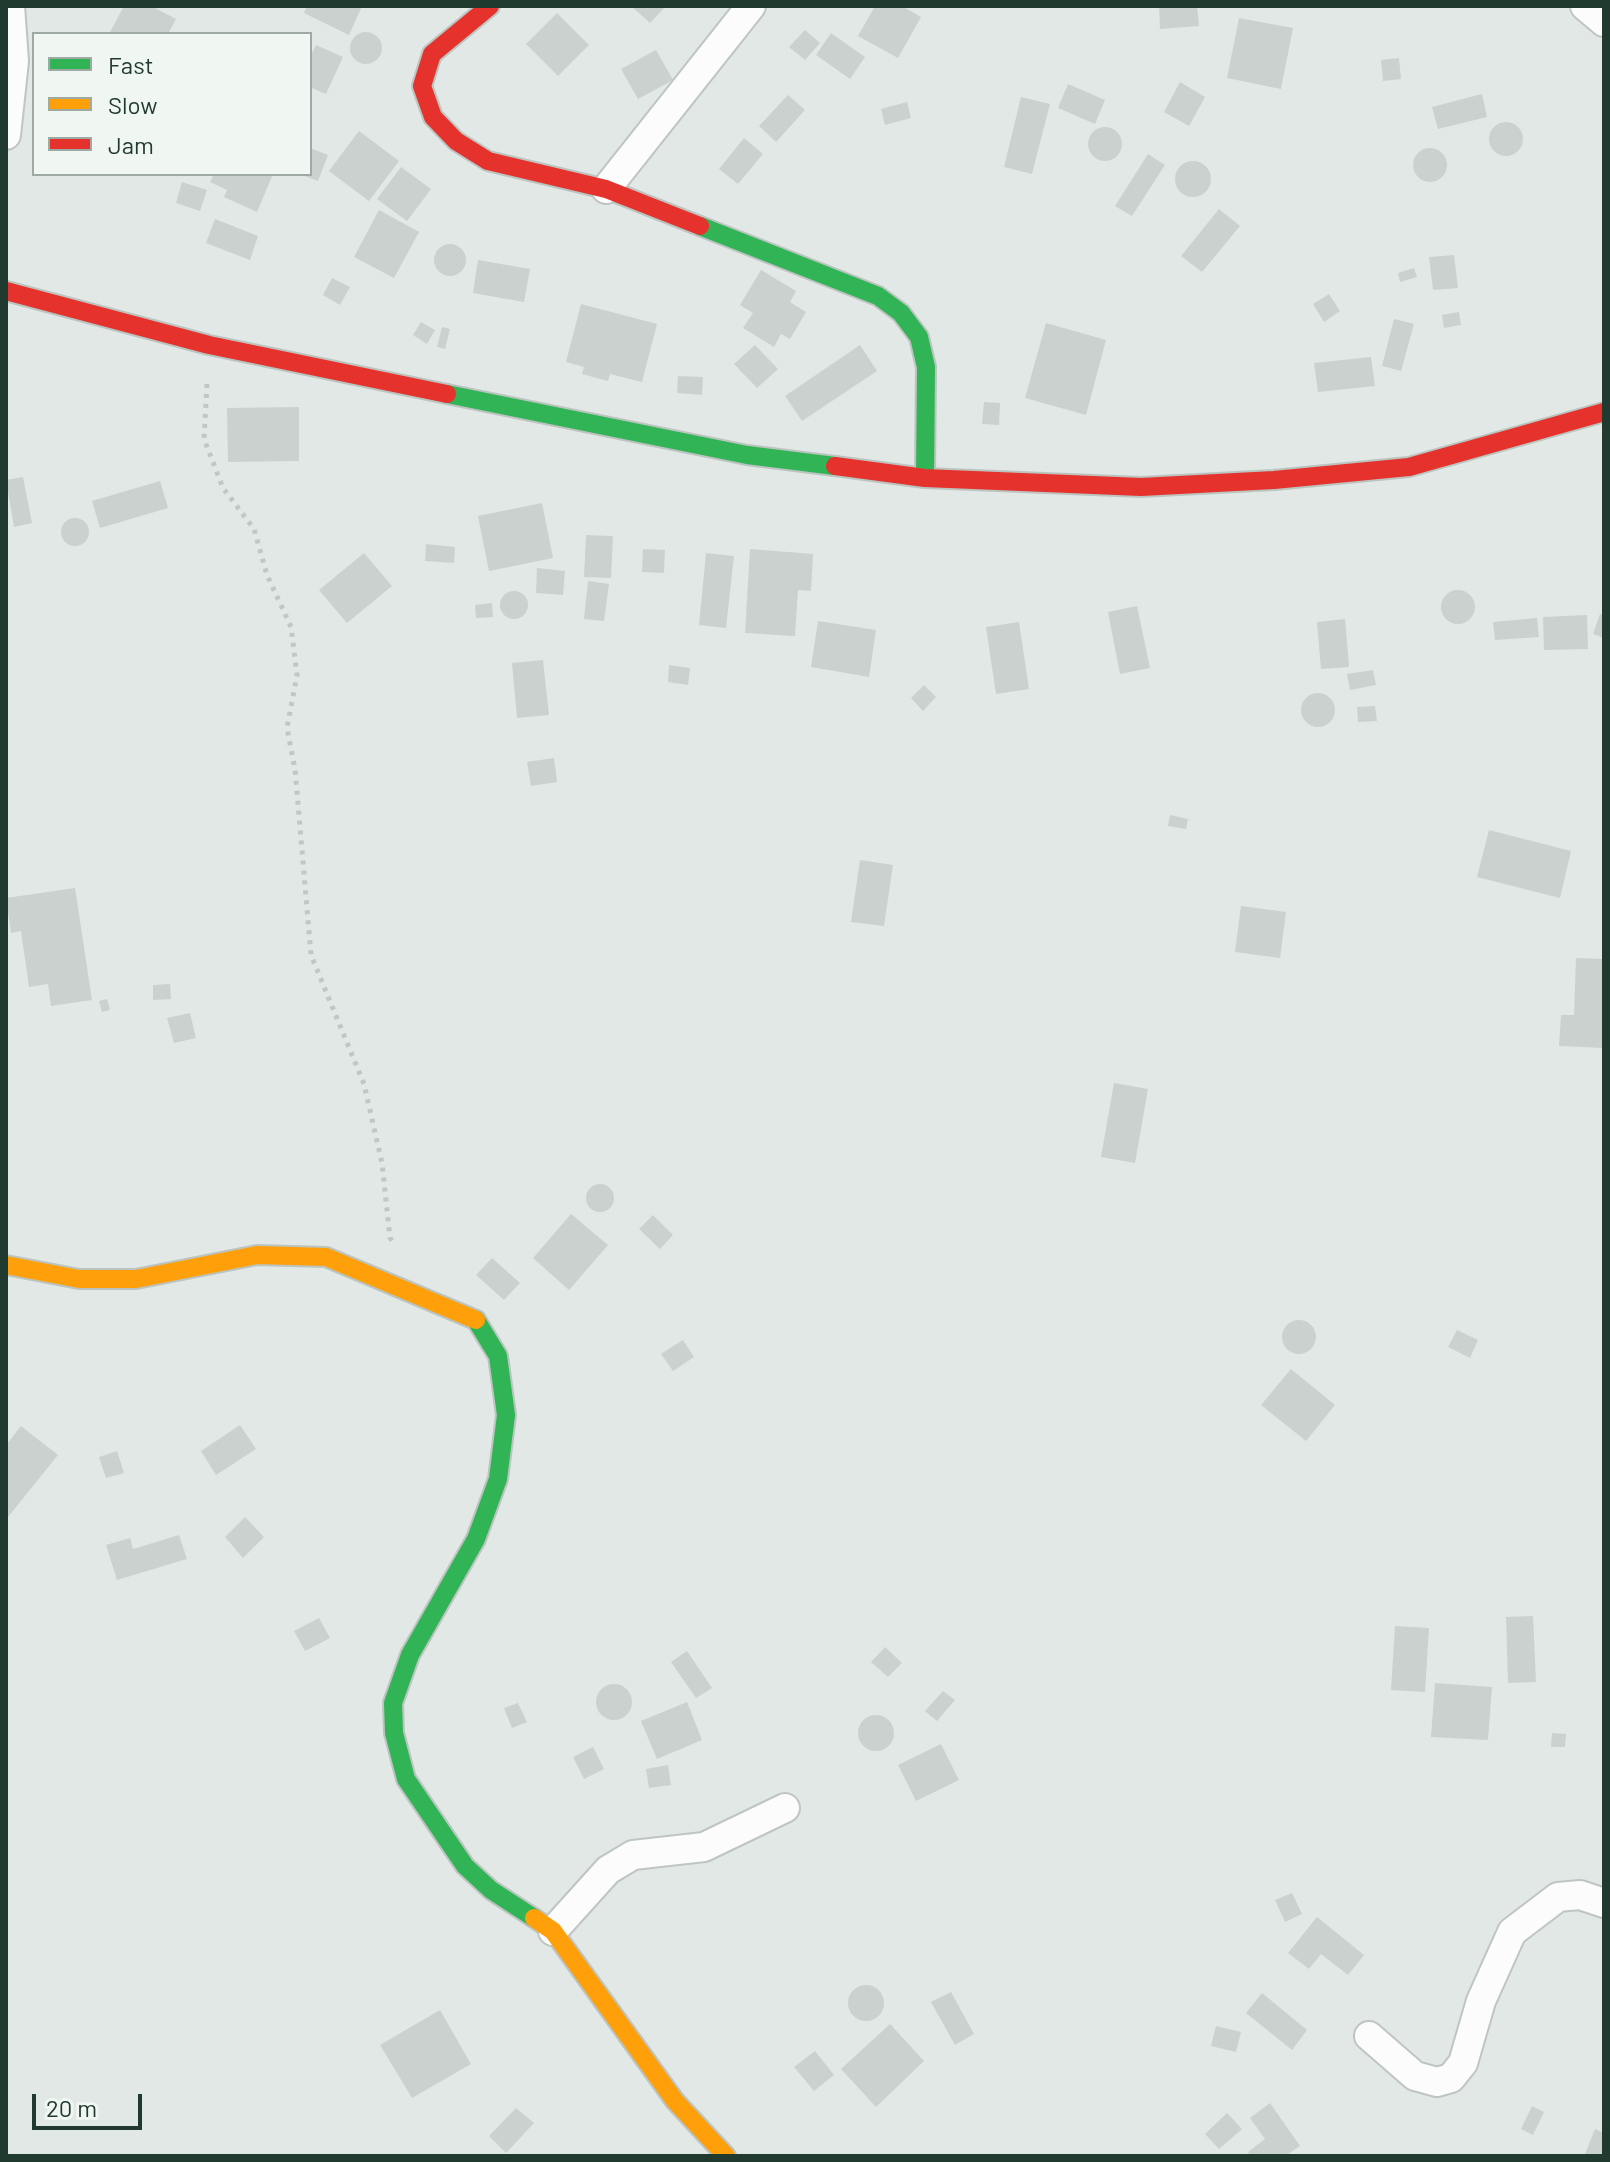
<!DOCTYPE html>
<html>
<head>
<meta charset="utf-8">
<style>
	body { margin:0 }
	#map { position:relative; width:1610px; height:2162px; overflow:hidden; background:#e2e8e5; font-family:Barlow,sans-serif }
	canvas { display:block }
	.frame { position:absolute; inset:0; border:8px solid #213a30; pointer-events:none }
	.legend { position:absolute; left:32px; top:32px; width:280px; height:144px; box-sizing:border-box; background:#f0f7f2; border:2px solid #9daba4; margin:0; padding:10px 14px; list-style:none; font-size:24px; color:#213a30 }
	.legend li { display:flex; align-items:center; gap:16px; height:40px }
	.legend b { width:40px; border:2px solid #9daba4 }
	.scale { position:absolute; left:32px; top:2094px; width:110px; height:36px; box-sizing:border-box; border:4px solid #213a30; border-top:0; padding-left:10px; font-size:24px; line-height:28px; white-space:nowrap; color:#213a30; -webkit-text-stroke:6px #f0f7f2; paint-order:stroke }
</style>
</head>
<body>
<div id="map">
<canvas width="1610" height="2162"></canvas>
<div class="frame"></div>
<ul class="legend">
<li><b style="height:10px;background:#30b455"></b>Fast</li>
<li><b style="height:10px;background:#ff9f0a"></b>Slow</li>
<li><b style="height:10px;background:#e5322d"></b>Jam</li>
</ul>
<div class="scale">20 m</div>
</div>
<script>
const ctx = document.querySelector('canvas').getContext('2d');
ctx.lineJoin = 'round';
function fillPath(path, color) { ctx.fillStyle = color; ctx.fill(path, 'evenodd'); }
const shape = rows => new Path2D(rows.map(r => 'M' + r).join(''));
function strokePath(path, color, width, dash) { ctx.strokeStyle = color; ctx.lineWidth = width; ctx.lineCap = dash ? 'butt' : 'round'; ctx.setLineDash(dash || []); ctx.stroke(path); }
const building = shape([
	[124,6,151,6,176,19,168,34,109,34],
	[307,6,362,6,349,35,304,13],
	[631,6,666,6,650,23],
	[875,6,902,6,921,17,898,58,858,36],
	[1159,6,1197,6,1199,26,1160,29],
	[557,13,589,45,558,76,526,44],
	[1239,18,1293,28,1281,89,1227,78],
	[805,30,820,43,805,60,789,47],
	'350 48a16 16 0 1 1 32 0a16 16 0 1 1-32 0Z',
	[831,33,865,57,850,79,816,55],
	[316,45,343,57,326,94,310,87,310,57],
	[656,50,673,80,638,99,621,69],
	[1399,58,1401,79,1383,81,1381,60],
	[1180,82,1205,97,1189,126,1164,112],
	[1068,84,1105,100,1095,124,1058,108],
	[1482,94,1487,117,1438,129,1432,107],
	[788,95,805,110,776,142,759,126],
	[1021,97,1050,104,1032,174,1004,167],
	[907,102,911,118,885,125,881,109],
	'1489 139a17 17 0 1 1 34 0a17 17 0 1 1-34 0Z',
	'1088 144a17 17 0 1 1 34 0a17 17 0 1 1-34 0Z',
	[359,131,399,161,369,201,329,171],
	[744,138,763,154,738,184,719,169],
	[310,148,328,155,318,181,299,174,310,174],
	'1413 165a17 17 0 1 1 34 0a17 17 0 1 1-34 0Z',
	[1148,154,1165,165,1132,216,1115,206],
	'1175 179a18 18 0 1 1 36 0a18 18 0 1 1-36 0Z',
	[401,167,431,189,407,221,377,199],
	[214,174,273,174,257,212,224,197,227,190,210,182],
	[182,182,207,190,200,211,176,203],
	[1219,209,1240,226,1202,272,1181,256],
	[379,210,419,232,394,278,354,257],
	[215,219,258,236,250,260,206,243],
	'434 260a16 16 0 1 1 32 0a16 16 0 1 1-32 0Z',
	[1454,255,1458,288,1433,290,1429,257],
	[478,260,530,269,524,302,473,293],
	[1414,268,1417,277,1400,282,1398,273],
	[761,270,796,291,790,302,806,312,790,339,781,334,774,347,743,328,753,313,740,305],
	[332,278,350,287,340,305,323,295],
	[1329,294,1340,311,1324,322,1313,304],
	[581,304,657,324,642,382,610,374,608,381,582,374,584,367,566,362],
	[1459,312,1461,325,1444,328,1442,315],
	[1394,319,1414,324,1401,371,1382,366],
	[421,322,435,330,427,344,413,335],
	[1046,323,1106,340,1086,415,1025,398],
	[442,327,450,329,445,349,437,347],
	[755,345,778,369,757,388,734,364],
	[860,345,877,371,802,421,785,396],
	[1371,357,1375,386,1318,392,1314,363],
	[678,376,703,377,702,395,677,393],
	[984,402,1000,403,999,425,982,424],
	[299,407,299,461,228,462,227,408],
	[23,477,32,523,14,527,6,480],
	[160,481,168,508,100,528,92,501],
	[542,503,553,558,489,571,478,516],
	'61 532a14 14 0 1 1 28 0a14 14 0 1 1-28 0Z',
	[586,535,613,536,611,578,584,577],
	[426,544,455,547,454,563,425,561],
	[643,549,665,550,664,573,642,572],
	[750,549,813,554,811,591,798,590,795,636,745,633],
	[364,553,392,586,347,623,319,590],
	[706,553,734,556,726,628,699,625],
	[537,568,565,571,563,595,536,593],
	[588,581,609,584,604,621,584,619],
	'1441 607a17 17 0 1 1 34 0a17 17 0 1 1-34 0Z',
	'500 605a14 14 0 1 1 28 0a14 14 0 1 1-28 0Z',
	[492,603,493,617,476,618,475,605],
	[1137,606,1150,668,1120,674,1108,612],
	[1600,614,1604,615,1604,638,1593,634],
	[1587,615,1588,649,1544,650,1543,617],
	[1537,618,1539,637,1495,640,1493,622],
	[1345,619,1349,667,1321,669,1317,622],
	[818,621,876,630,869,677,811,667],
	[1019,622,1029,689,996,694,986,627],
	[543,660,549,715,517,718,512,663],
	[669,665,690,668,688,685,668,682],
	[1373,670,1376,685,1350,690,1347,674],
	[924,685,936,697,923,711,911,698],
	'1301 710a17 17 0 1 1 34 0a17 17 0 1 1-34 0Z',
	[1375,706,1377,721,1358,722,1357,707],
	[554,758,557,782,531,786,527,762],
	[1170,815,1188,819,1186,829,1168,826],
	[1489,830,1571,851,1560,898,1477,877],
	[860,860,893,865,884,926,851,922],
	[75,888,92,1000,51,1006,48,984,29,987,21,931,11,933,6,898],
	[1241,906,1286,912,1280,958,1235,952],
	[1576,958,1604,959,1604,1048,1559,1046,1561,1015,1574,1015],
	[170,984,171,999,153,1000,153,985],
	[107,999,110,1010,102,1012,99,1001],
	[190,1013,196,1038,174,1043,167,1018],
	[1114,1083,1148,1089,1135,1163,1101,1157],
	'586 1198a14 14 0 1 1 28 0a14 14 0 1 1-28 0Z',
	[571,1214,608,1245,569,1290,533,1258],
	[653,1215,673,1235,660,1249,639,1229],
	[492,1258,520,1283,504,1300,476,1275],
	'1282 1337a17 17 0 1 1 34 0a17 17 0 1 1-34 0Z',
	[1457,1330,1478,1340,1470,1358,1448,1347],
	[683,1340,694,1357,673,1371,661,1354],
	[1291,1369,1335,1405,1306,1441,1261,1405],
	[240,1425,256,1449,216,1475,201,1451],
	[21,1426,58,1455,8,1517,6,1445],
	[117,1451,124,1473,106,1478,99,1457],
	[245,1517,264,1537,243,1558,225,1537],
	[179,1535,187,1559,117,1580,106,1545,130,1538,133,1549],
	[1533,1616,1536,1682,1508,1683,1506,1617],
	[319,1618,330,1638,305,1651,294,1631],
	[1395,1626,1429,1628,1425,1692,1391,1690],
	[885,1647,902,1663,888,1677,871,1662],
	[687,1651,712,1688,696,1698,671,1662],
	[1435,1683,1492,1687,1488,1740,1431,1737],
	'596 1702a18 18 0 1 1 36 0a18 18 0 1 1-36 0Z',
	[943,1691,955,1700,937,1721,925,1711],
	[687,1702,702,1740,657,1759,641,1721],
	[518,1703,527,1722,512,1728,504,1708],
	'858 1733a18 18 0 1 1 36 0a18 18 0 1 1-36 0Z',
	[1552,1733,1566,1734,1565,1747,1551,1747],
	[941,1744,959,1780,916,1801,898,1765],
	[593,1747,604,1769,584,1779,573,1757],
	[668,1765,671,1785,649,1788,646,1769],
	[1292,1893,1302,1914,1285,1922,1275,1900],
	[1317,1917,1364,1955,1348,1975,1321,1954,1309,1969,1288,1953],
	'848 2003a18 18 0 1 1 36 0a18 18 0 1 1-36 0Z',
	[951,1992,974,2034,955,2045,931,2002],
	[1262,1993,1307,2030,1292,2050,1246,2013],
	[440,2010,471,2064,412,2098,380,2045],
	[890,2024,924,2061,876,2107,841,2069],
	[1216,2026,1241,2032,1236,2052,1211,2046],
	[815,2051,834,2075,814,2091,794,2067],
	[1270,2103,1300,2146,1285,2156,1251,2156,1248,2152,1265,2139,1250,2118],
	[1532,2106,1544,2112,1533,2135,1521,2129],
	[516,2108,534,2123,506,2153,489,2136],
	[1227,2113,1242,2129,1219,2149,1205,2134],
	[1595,2129,1604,2133,1604,2156,1585,2154]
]);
const path = shape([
	[207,384,204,439,223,488,254,529,267,575,291,627,297,675,287,728,295,769,311,955,364,1084,382,1163,390,1238,394,1243]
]);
const street = shape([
	[1585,6,1604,22],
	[6,135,14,61,10,6],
	[606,189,751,6],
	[553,1931,608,1870,633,1855,704,1847,785,1808],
	[1369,2036,1415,2076,1437,2082,1451,2078,1463,2063,1481,2001,1512,1932,1558,1897,1580,1895,1604,1903]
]);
const fast = shape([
	[700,226,878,296,901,313,919,337,926,367,925,478],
	[447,394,747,455,835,466],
	[476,1320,498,1356,506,1415,498,1479,476,1539,410,1655,393,1703,394,1733,406,1779,465,1866,491,1890,534,1918]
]);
const slow = shape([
	[6,1265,79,1279,136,1279,257,1255,326,1257,476,1320],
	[534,1918,553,1931,675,2101,726,2156]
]);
const jam = shape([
	[490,6,432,54,422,86,433,117,456,141,488,161,606,189,700,226],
	[6,291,209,345,447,394],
	[835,466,925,478,1141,487,1274,480,1409,467,1604,412]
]);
fillPath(building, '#cbd1ce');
strokePath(street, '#bfc5c2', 32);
strokePath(fast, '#bcc4c0', 22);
strokePath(slow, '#bcc4c0', 22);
strokePath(jam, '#bcc4c0', 22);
strokePath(path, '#c0c8c4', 5, [4, 6]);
strokePath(street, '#fbfcfb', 28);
strokePath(fast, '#30b455', 18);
strokePath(slow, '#ff9f0a', 18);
strokePath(jam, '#e5322d', 18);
</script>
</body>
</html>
